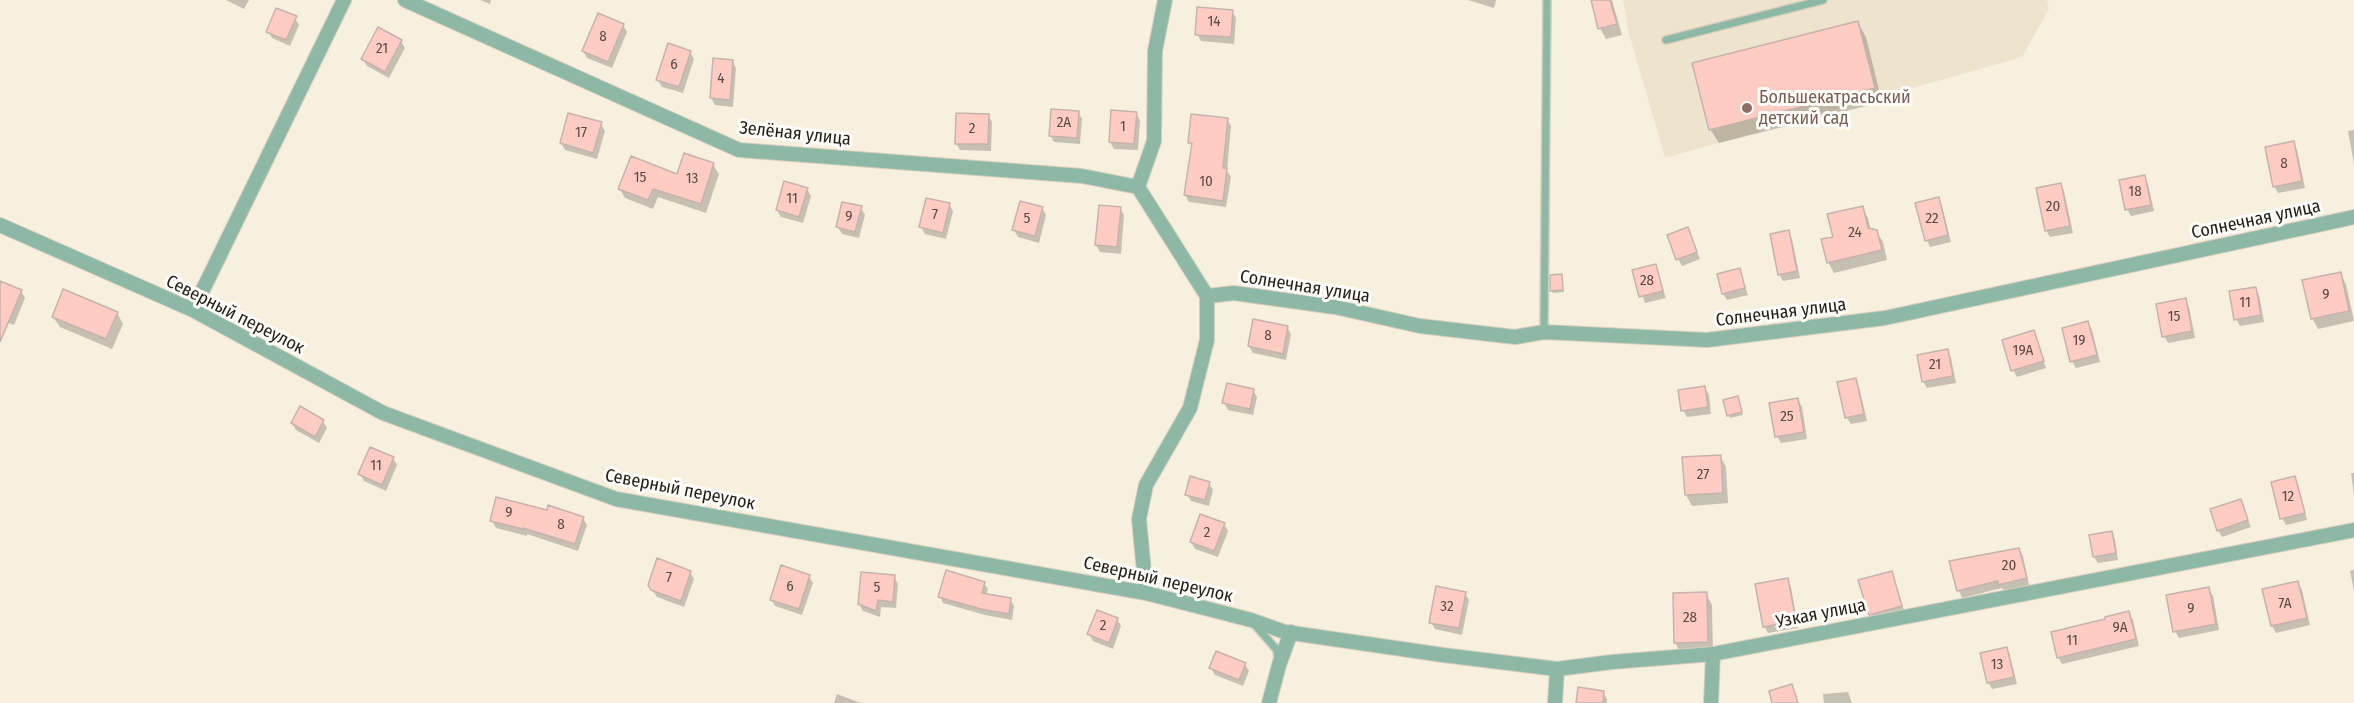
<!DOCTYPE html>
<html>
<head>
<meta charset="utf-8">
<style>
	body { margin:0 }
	canvas { display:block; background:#f7f0df }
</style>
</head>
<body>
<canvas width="2354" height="703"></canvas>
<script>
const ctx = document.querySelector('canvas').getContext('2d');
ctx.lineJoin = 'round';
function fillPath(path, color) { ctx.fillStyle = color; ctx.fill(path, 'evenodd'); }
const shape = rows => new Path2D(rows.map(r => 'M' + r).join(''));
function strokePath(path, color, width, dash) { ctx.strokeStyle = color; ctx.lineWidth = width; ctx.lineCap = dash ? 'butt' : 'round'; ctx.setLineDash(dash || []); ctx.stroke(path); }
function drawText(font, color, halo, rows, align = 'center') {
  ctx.font = font + ' "Fira Sans Condensed",sans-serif'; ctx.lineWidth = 6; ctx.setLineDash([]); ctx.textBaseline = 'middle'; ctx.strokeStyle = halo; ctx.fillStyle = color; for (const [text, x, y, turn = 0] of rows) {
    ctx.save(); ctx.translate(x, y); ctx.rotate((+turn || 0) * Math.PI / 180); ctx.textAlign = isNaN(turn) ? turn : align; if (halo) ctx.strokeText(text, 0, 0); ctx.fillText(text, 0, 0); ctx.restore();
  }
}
const built = shape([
	[1623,0,2047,0,2049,9,2022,57,1665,158,1628,30]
]);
const shadow = shape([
	[226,0,249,0,244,9],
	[480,0,491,0,490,4],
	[1468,0,1496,0,1494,8],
	[1592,0,1612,0,1622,35,1606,39,1600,28],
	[1232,11,1236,18,1234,44,1201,41,1197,34],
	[295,18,299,25,290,46,272,38,268,31],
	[1858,23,1866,37,1882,102,1719,143,1710,129],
	[623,25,627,32,612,68,587,58,583,51],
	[401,41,405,48,389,78,367,66,363,59],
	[690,52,694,59,683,93,662,87,658,80],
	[732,61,736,68,733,107,715,105,711,98],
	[1078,112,1082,119,1080,144,1054,142,1050,135],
	[1136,113,1140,120,1138,150,1114,149,1110,142],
	[988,115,992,122,991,151,960,150,956,143],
	[1227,119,1231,126,1227,171,1231,177,1226,207,1189,202,1185,195,1192,148,1190,143],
	[601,124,605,131,597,159,565,150,561,143],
	[2354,130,2354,164,2348,131],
	[2293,143,2297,150,2305,188,2278,193,2274,186],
	[713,165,719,174,706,213,658,197,653,209,625,198,620,189,678,176],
	[2144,177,2148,184,2154,211,2131,216,2127,209],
	[2060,184,2064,191,2073,233,2050,237,2046,230],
	[807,189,811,196,803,223,781,217,777,210],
	[1938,199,1942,206,1951,242,1930,247,1927,240],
	[949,204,953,211,946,239,925,234,921,227],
	[861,208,865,215,859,238,842,234,838,227],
	[1042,208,1046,215,1039,243,1018,237,1014,230],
	[1120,208,1124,215,1121,254,1100,252,1096,245],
	[1862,208,1868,218,1871,230,1876,231,1883,242,1887,260,1834,273,1828,262,1835,238],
	[1788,232,1792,239,1800,278,1783,281,1779,274],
	[1691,236,1700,259,1682,266,1678,259],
	[1655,266,1666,298,1645,303,1634,271],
	[1739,270,1748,295,1727,300,1723,294],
	[2340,273,2346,284,2354,321,2318,329,2312,318],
	[1561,275,1564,292,1553,293,1551,290],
	[0,282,21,291,25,298,14,325,0,319],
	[2255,288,2259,295,2264,322,2240,326,2236,319],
	[2185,300,2189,307,2195,338,2168,343,2164,336],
	[117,313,123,324,112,349,60,327,53,317],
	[2088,323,2092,330,2100,362,2076,368,2072,361],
	[1287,327,1291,334,1286,360,1253,353,1249,346],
	[2033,332,2046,368,2017,377,2013,370],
	[1947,351,1951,358,1956,383,1927,388,1923,381],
	[1855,380,1859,387,1867,421,1851,424,1847,418],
	[1705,388,1709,395,1711,414,1687,417,1683,410],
	[1253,390,1257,397,1253,415,1228,410,1224,403],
	[1798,400,1802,407,1807,439,1781,443,1777,436],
	[1739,401,1743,415,1730,418,1729,415],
	[323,421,327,428,319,443,296,430,292,423],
	[1720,456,1726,467,1728,503,1692,506,1686,495],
	[393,458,397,465,386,491,364,481,360,474],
	[2351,473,2354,473,2354,495],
	[2294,477,2298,484,2307,520,2286,525,2282,518],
	[1209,483,1213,490,1209,506,1191,501,1187,494],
	[2240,501,2251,527,2222,537,2218,530],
	[583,518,587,525,578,551,527,534,527,536,496,528,492,521],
	[1224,524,1228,531,1218,557,1195,549,1191,542],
	[2111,532,2115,539,2118,560,2098,563,2094,557],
	[2019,549,2023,556,2029,585,2004,591,2002,588,1962,598,1959,591,1951,562],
	[2354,570,2354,591,2350,571],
	[690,572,694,579,684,607,657,597,649,585],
	[1891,573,1905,613,1874,621,1870,614],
	[809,576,813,583,802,615,775,606,771,599],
	[894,577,898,584,896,608,881,607,880,617,863,611,859,604],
	[1787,580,1791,587,1798,628,1768,633,1764,626],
	[984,583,988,589,986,595,1010,599,1014,606,1012,620,985,615,943,603,940,596],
	[2298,583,2302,590,2310,625,2276,633,2272,626],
	[2209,589,2213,596,2219,630,2179,638,2175,631],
	[1465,593,1469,600,1462,635,1435,629,1431,622],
	[1706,594,1712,605,1713,653,1681,653,1675,643],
	[2129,613,2133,620,2139,646,2062,664,2058,657],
	[1117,619,1121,626,1113,649,1093,641,1089,634],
	[2007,649,2010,656,2017,684,1992,689,1988,682],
	[1245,664,1249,671,1243,686,1215,675,1211,668],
	[1603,692,1607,699,1607,703,1578,703],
	[1848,692,1852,703,1824,703,1823,694],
	[837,694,861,703,834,703]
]);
const building = shape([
	[1591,0,1610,0,1617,24,1598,29,1591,0],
	[1197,7,1233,10,1231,37,1195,35,1197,7],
	[276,8,297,16,286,40,266,32,276,8],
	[598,13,624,24,608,62,582,51,598,13],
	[1858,21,1875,88,1709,130,1692,63,1858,21],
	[378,27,402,40,385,72,361,59,378,27],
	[668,43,691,51,679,87,656,80,668,43],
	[713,58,733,60,730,100,710,98,713,58],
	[1051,109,1079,111,1077,138,1049,136,1051,109],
	[1111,110,1137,112,1134,144,1109,142,1111,110],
	[568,113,602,122,593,153,560,143,568,113],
	[956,113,989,114,988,144,955,144,956,113],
	[1191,114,1228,118,1223,168,1227,168,1223,201,1184,195,1192,143,1188,143,1191,114],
	[2294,141,2302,181,2273,187,2265,147,2294,141],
	[684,153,714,163,701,204,653,189,648,200,618,189,631,156,677,174,684,153],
	[2145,175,2151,205,2125,210,2119,180,2145,175],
	[784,181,808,188,799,217,776,210,784,181],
	[2061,183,2070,226,2045,231,2036,188,2061,183],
	[1939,197,1948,235,1925,241,1915,203,1939,197],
	[926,198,950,203,943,233,919,227,926,198],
	[1020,201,1043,207,1035,236,1012,230,1020,201],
	[842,202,862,206,855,232,836,227,842,202],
	[1099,205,1121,207,1117,247,1095,245,1099,205],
	[1863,206,1868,228,1877,230,1882,250,1827,263,1821,239,1833,237,1827,214,1863,206],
	[1688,227,1697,252,1676,260,1667,235,1688,227],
	[1789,230,1797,271,1778,275,1770,234,1789,230],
	[1656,264,1663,291,1639,297,1632,270,1656,264],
	[1740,268,1745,288,1722,294,1717,274,1740,268],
	[2341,272,2349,311,2311,319,2302,280,2341,272],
	[1562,274,1563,290,1550,291,1550,275,1562,274],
	[0,281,22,290,0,342,0,281],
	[2256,287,2261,315,2234,320,2229,291,2256,287],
	[63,289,118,312,106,339,52,317,63,289],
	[2186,298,2192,331,2162,337,2156,304,2186,298],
	[1253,319,1288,326,1283,354,1248,346,1253,319],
	[2088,321,2097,355,2070,362,2062,328,2088,321],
	[2034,330,2044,361,2011,371,2002,340,2034,330],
	[1948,349,1953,376,1922,382,1917,355,1948,349],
	[1856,378,1864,414,1845,418,1837,382,1856,378],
	[1227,383,1254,389,1250,409,1222,403,1227,383],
	[1705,386,1708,407,1681,411,1678,390,1705,386],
	[1738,396,1742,412,1727,416,1723,400,1738,396],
	[1798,398,1804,432,1775,437,1769,403,1798,398],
	[300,406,324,420,315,437,291,423,300,406],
	[370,447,394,457,382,485,358,474,370,447],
	[1721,455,1723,493,1685,495,1682,457,1721,455],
	[1190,476,1210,482,1205,500,1185,495,1190,476],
	[2295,476,2305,513,2280,519,2271,482,2295,476],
	[496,497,547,510,548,505,584,517,575,544,523,528,523,529,490,521,496,497],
	[2241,499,2248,520,2217,531,2210,509,2241,499],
	[1200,514,1225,523,1214,551,1190,542,1200,514],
	[2112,531,2116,553,2093,557,2089,535,2112,531],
	[2019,548,2027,578,1998,585,1998,581,1957,591,1949,561,2019,548],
	[657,558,691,571,681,601,651,590,648,585,657,558],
	[781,565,810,575,799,609,770,600,781,565],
	[946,570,985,582,982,593,1011,598,1009,614,981,609,938,597,946,570],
	[1892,571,1902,606,1869,615,1858,580,1892,571],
	[861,572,895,575,893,602,878,600,876,611,858,604,861,572],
	[1788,578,1796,621,1763,627,1755,584,1788,578],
	[2298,581,2307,618,2271,626,2262,589,2298,581],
	[1436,586,1466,592,1459,628,1429,623,1436,586],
	[2209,587,2216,624,2173,632,2166,595,2209,587],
	[1707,592,1708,642,1674,643,1673,593,1707,592],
	[1097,610,1118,618,1109,643,1087,634,1097,610],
	[2129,611,2136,639,2057,658,2051,632,2105,619,2105,617,2129,611],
	[2007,647,2014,677,1987,683,1980,653,2007,647],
	[1216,651,1246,663,1239,680,1209,668,1216,651],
	[1792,684,1798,703,1772,703,1769,691,1792,684],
	[1578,687,1604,691,1603,703,1576,703,1578,687]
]);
const lane = shape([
	[1666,40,1823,0],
	[1544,332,1547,0],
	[1255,625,1277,650,1278,660]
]);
const street = shape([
	[405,0,739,150,1082,176,1138,187],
	[0,225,193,310,383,413,616,499,1146,593,1251,620,1285,632,1443,655,1557,669,1612,662,1713,654,2354,530],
	[1207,296,1234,293,1335,307,1420,326,1515,337,1544,332,1707,340,1885,318,2354,217],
	[193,310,344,0],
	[1146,593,1139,519,1146,485,1190,408,1207,340,1207,296,1138,187,1154,141,1155,51,1165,0],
	[1269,703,1279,665,1291,632],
	[1555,703,1557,669],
	[1711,703,1713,654]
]);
const markers = [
	[1747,108,6,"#8d6e63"]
];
const numberNames = [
	["14",1214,22],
	["8",603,37],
	["21",382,49],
	["6",674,65],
	["4",721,79],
	["2А",1064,123],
	["1",1123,127],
	["2",972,129],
	["17",581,133],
	["8",2284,164],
	["15",640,178],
	["13",692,179],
	["10",1206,182],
	["18",2135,192],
	["11",792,199],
	["20",2053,207],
	["7",935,215],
	["9",849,217],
	["5",1027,219],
	["22",1932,219],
	["24",1855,233],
	["28",1647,281],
	["9",2326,295],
	["11",2245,303],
	["15",2174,317],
	["8",1268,336],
	["19",2079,341],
	["19А",2023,351],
	["21",1935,365],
	["25",1787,417],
	["11",376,466],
	["27",1703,475],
	["12",2288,497],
	["9",509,513],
	["8",561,525],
	["2",1207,533],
	["20",2009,566],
	["7",669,578],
	["6",790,587],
	["5",877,588],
	["7А",2285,604],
	["32",1447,607],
	["9",2191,609],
	["28",1690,618],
	["2",1103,626],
	["9А",2120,628],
	["11",2072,641],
	["13",1997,665]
];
const educationNames = [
	["Большекатрасьский",1759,98],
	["детский сад",1759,119]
];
const streetNames = [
	["Зелёная улица",795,134,6],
	["Солнечная улица",2256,220,-12],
	["Солнечная улица",1305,287,9],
	["Солнечная улица",1781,313,-7],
	["Северный переулок",235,315,27],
	["Северный переулок",680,490,11],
	["Северный переулок",1158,580,13],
	["Узкая улица",1821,614,-11]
];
fillPath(built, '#eee3cc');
fillPath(shadow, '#0003');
fillPath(building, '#ffccc3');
strokePath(building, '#c6b2ae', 1.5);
strokePath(lane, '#d5cebf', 10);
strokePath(street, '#d5cebf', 16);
strokePath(lane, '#8db8a5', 7);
strokePath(street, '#8db8a5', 14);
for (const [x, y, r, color] of markers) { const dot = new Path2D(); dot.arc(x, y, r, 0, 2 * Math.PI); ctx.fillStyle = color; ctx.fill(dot); strokePath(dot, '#fffdfa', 2); }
drawText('15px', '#584a43', null, numberNames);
drawText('18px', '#785e54', '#fffdfa', educationNames, 'left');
drawText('18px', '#211e18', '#fffdfa', streetNames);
</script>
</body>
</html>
